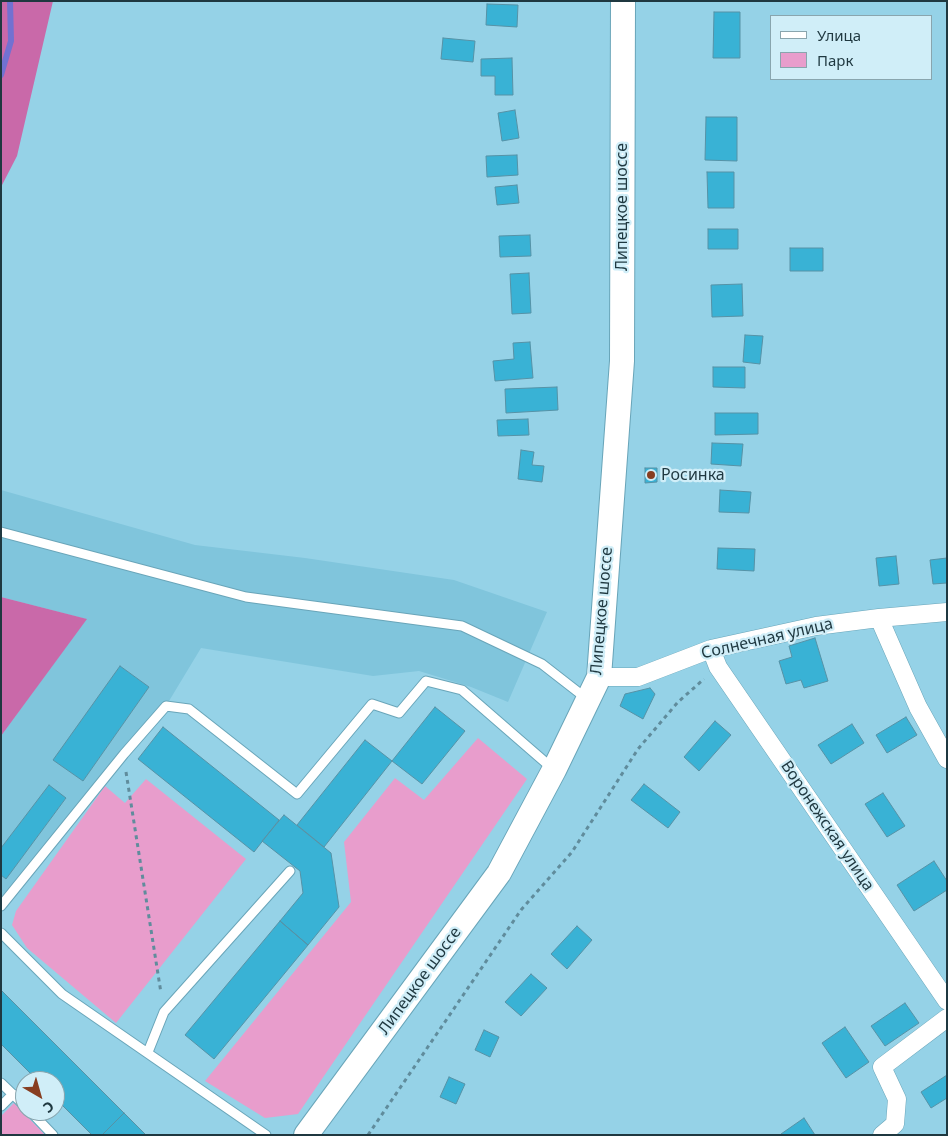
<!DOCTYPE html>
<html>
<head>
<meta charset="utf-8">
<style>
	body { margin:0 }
	#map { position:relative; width:948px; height:1136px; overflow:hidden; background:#95d2e7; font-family:"Noto Sans",sans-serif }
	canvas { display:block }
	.frame { position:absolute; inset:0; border:2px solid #1f3840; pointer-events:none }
	.legend { position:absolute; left:770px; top:15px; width:162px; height:65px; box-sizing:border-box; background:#d0eef8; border:1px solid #89a5ae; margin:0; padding:6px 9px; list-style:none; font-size:15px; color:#1f3840 }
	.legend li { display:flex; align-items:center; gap:10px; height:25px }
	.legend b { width:25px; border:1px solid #89a5ae }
	.north { position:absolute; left:15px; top:1071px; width:50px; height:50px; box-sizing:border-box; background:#d0eef8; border:1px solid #89a5ae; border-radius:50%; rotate:142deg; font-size:14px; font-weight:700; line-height:20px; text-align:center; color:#1f3840 }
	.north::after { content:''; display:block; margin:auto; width:18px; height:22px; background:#873e21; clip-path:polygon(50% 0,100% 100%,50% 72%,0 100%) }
</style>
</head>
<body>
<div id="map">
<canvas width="948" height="1136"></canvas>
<div class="frame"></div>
<ul class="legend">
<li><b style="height:6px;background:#fff"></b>Улица</li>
<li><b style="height:14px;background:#e89dcc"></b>Парк</li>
</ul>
<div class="north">С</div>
</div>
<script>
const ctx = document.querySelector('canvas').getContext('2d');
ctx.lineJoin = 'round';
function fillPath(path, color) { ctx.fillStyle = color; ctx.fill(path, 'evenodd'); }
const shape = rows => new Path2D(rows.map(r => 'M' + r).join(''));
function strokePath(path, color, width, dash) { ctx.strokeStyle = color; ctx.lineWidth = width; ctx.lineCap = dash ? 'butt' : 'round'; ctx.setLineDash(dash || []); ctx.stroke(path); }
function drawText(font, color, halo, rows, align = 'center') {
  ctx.font = font + ' "Noto Sans",sans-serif'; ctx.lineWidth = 4.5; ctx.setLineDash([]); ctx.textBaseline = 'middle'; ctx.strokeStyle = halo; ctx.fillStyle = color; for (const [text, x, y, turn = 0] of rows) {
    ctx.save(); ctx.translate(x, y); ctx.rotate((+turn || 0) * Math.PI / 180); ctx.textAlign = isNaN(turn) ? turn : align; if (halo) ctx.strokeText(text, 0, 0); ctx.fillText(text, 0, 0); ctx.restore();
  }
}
const built = shape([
	[1,490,195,545,305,558,454,580,547,612,508,702,471,687,419,671,373,676,201,648,166,706,1,906,1,875,6,878,66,799,49,786,1,848,1,736,86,619,1,597],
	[120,666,149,687,83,781,54,760]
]);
const green = shape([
	[478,738,527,779,298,1114,265,1118,205,1081,351,902,344,842,395,778,424,800],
	[146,779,246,859,116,1023,27,948,12,925,16,911,105,786,125,803],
	[14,1103,45,1135,1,1135,1,1116]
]);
const forest = shape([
	[1,1,53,1,17,156,1,187],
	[1,597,87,619,1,736]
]);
const stream = shape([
	[1,75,11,41,10,1]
]);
const building = shape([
	[487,4,518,5,517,27,486,25,487,4],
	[714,12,740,12,740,58,713,58,714,12],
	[443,38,475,41,473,62,441,59,443,38],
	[512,58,513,95,495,95,495,76,481,76,481,59,512,58],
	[515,110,519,138,502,141,498,113,515,110],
	[706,117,737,117,737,161,705,160,706,117],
	[517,155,518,175,487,177,486,156,517,155],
	[707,172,734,172,734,208,708,208,707,172],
	[517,185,519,203,497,205,495,187,517,185],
	[708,229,738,229,738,249,708,249,708,229],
	[530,235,531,256,500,257,499,236,530,235],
	[790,248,823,248,823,271,790,271,790,248],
	[529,273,531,313,512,314,510,274,529,273],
	[742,284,743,316,712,317,711,285,742,284],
	[745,335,763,336,760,364,743,362,745,335],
	[530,342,533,378,495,381,493,361,514,359,513,343,530,342],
	[713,367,745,367,745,388,713,387,713,367],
	[557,387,558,410,506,413,505,389,557,387],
	[715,413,758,413,758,434,715,435,715,413],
	[528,419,529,435,498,436,497,420,528,419],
	[712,443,743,444,741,466,711,464,712,443],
	[521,450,534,452,532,465,544,466,542,482,518,479,521,450],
	[645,468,657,468,657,482,645,483,645,468],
	[720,490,751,492,749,513,719,512,720,490],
	[718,548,755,549,754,571,717,569,718,548],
	[896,556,899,584,879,586,876,558,896,556],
	[947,558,947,583,933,584,930,560,947,558],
	[815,638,828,681,804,688,801,680,786,684,779,661,792,657,789,646,815,638],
	[120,666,149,687,83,781,53,760,120,666],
	[650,688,655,694,643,719,620,706,625,694,650,688],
	[435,707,465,731,422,784,392,761,435,707],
	[906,717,917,735,887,753,876,735,906,717],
	[715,721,731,735,699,771,684,757,715,721],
	[852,724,864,743,831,764,818,745,852,724],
	[163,727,279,820,254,852,138,759,163,727],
	[365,740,392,761,324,847,297,825,365,740],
	[644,784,680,812,668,828,631,800,644,784],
	[49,785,66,798,6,879,1,875,1,848,49,785],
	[883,793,905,826,887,837,865,804,883,793],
	[284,815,331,853,339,907,308,945,280,921,303,893,300,871,262,841,284,815],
	[934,861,947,881,947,890,914,911,897,885,934,861],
	[280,921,308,945,214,1059,185,1035,280,921],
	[577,926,592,940,567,969,551,954,577,926],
	[531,974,547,988,521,1016,505,1002,531,974],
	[1,990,124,1113,102,1135,92,1135,55,1098,55,1081,38,1081,1,1044,1,990],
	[905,1003,919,1023,885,1046,871,1026,905,1003],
	[845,1027,869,1062,846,1078,822,1043,845,1027],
	[484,1030,499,1037,490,1057,475,1050,484,1030],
	[947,1075,947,1098,931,1108,921,1092,947,1075],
	[449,1077,465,1084,456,1104,440,1097,449,1077],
	[124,1113,146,1135,102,1135,124,1113],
	[804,1118,815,1135,782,1135,781,1134,804,1118]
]);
const path = shape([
	[126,772,161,993],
	[368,1135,521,910,572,852,638,749,678,702,704,679]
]);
const service = shape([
	[1,532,246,597,462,626,542,664,587,699],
	[1,906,124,754,166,706,189,709,297,794,372,704,399,713,426,681,462,690,553,769],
	[1,933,62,994,266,1135],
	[148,1052,164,1012,290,871],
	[1,1083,25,1106],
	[1,1106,13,1094],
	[30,1111,53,1135]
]);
const minor = shape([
	[879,618,918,707,947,759],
	[711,649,718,667,947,1001],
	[599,677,638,677,711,649,816,626,879,618,947,612],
	[882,1135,895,1124,897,1099,882,1067,947,1018]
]);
const secondary = shape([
	[306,1135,499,873,554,770,599,677,622,361,623,1]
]);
const markers = [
	[651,475,5,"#873e21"]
];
const streetNames = [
	["Липецкое шоссе",622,207,-90],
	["Липецкое шоссе",602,611,-85],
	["Солнечная улица",767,639,-13],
	["Воронежская улица",827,826,56],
	["Липецкое шоссе",420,981,-54]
];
const poiNames = [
	["Росинка",661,475]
];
fillPath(built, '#80c5dc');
fillPath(green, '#e89dcc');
fillPath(forest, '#c969a9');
strokePath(stream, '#7271d1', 6);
fillPath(building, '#39b2d5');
strokePath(building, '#5692a6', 1);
strokePath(service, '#69a5b9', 11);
strokePath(minor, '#69a5b9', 19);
strokePath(secondary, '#69a5b9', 26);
strokePath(path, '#608c9c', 3, [4, 4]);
strokePath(service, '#fff', 9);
strokePath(minor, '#fff', 18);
strokePath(secondary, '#fff', 24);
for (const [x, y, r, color] of markers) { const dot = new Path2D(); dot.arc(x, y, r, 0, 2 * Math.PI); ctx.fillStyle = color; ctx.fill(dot); strokePath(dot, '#d0eef8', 2); }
drawText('16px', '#1f3840', '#d0eef8', streetNames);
drawText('16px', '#1f3840', '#d0eef8', poiNames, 'left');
</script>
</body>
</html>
